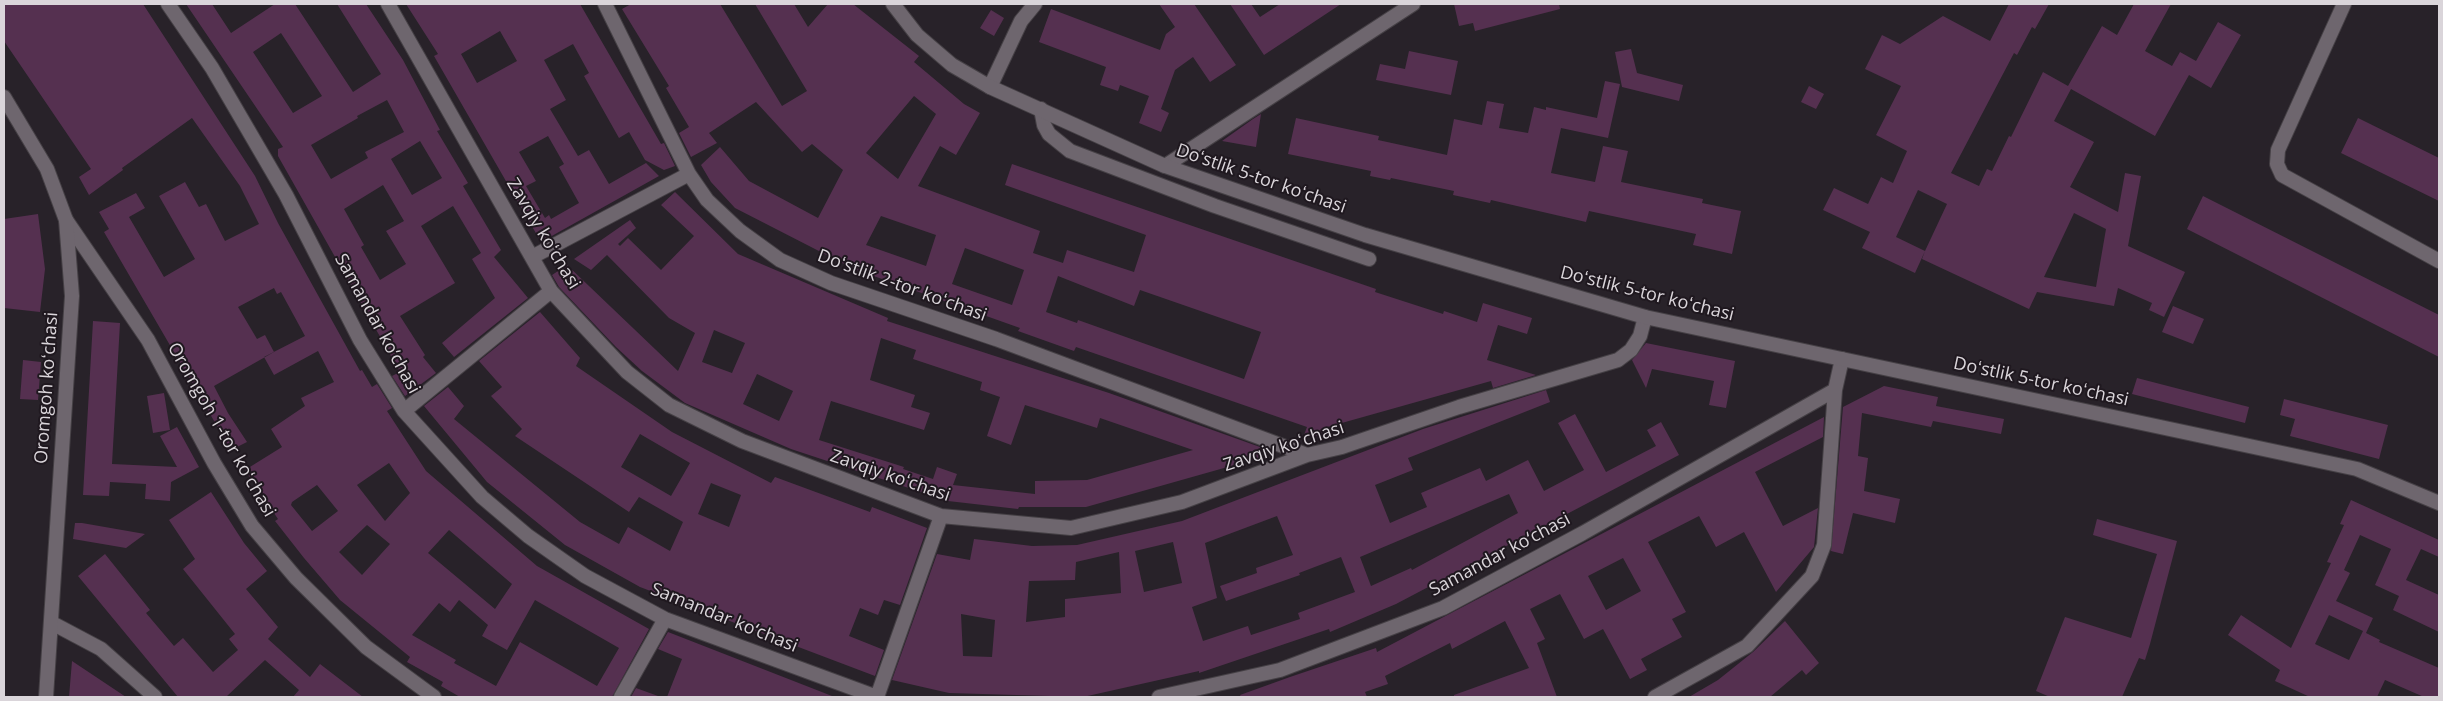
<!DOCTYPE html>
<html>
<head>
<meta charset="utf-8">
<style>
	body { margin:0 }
	#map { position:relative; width:2443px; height:701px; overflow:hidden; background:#282229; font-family:"Open Sans",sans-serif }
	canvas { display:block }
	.frame { position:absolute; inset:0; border:5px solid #dad5da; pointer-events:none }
</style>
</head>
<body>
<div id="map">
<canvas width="2443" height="701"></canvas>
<div class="frame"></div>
</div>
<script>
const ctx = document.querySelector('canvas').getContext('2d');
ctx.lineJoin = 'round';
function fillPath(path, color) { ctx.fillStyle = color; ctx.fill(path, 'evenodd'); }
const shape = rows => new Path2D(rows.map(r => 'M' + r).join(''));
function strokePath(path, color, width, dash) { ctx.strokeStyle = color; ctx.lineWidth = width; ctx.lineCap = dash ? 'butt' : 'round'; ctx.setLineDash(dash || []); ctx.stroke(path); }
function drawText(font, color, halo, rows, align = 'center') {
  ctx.font = font + ' "Open Sans",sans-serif'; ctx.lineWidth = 4; ctx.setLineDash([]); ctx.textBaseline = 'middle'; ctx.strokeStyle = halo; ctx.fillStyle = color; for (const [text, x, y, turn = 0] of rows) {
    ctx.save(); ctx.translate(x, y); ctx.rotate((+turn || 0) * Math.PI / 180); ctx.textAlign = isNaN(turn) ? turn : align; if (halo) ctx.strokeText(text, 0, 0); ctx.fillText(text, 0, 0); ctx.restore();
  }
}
const building = shape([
	[4,4,143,4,255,176,278,223,360,371,362,370,372,387,377,384,392,408,387,411,426,471,537,566,649,629,612,697,460,697,441,686,443,682,407,662,410,657,340,600,304,558,275,521,278,519,245,470,282,447,271,429,305,406,301,398,334,382,318,351,274,375,264,357,305,336,281,292,277,294,274,288,238,307,257,339,265,335,274,352,214,386,228,413,247,442,231,450,104,232,109,229,99,212,136,193,145,208,129,217,164,277,195,259,159,196,185,182,199,207,206,204,225,241,259,224,240,186,192,118,122,168,123,170,89,195,79,177,91,169,4,41],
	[389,463,410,493,385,521,357,485],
	[317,485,338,511,312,531,291,505,292,502],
	[367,525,390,544,362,575,339,552],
	[449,530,512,584,495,609,428,553],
	[459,600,488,625,482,636,507,650,535,600,619,648,597,686,520,642,496,686,454,663,456,660,412,635,439,603,450,612],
	[186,4,212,4,231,33,275,4,295,4,353,92,381,74,337,4,366,4,403,60,440,130,437,131,468,183,463,186,501,250,494,257,528,298,454,357,442,343,495,298,472,259,481,253,453,206,421,226,455,283,400,316,425,355,423,357,436,373,405,396,392,376,400,372,278,156,278,149,283,147],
	[281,33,322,96,293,113,253,52],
	[387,100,404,132,365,152,368,158,331,179,311,145,358,118,357,116],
	[420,141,442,178,412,195,391,159],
	[383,185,404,221,386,231,406,264,380,280,361,247,364,245,344,209],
	[406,4,580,4,661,144,664,143,675,166,664,170,645,160,629,132,619,138,584,76,589,73,573,44,544,60,566,100,550,109,578,156,589,150,609,184,646,163,659,176,541,242,434,56,438,54],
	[500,31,517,61,477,83,461,54],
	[548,136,564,164,559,167,579,203,551,219,549,215,545,218,526,186,536,181,519,152],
	[631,4,720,4,782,106,807,91,755,4,794,4,808,27,828,4,853,4,919,56,914,62,964,104,980,113,956,155,940,146,918,186,1040,231,1033,253,1063,263,1067,250,1134,272,1146,235,1005,185,1012,164,1376,289,1375,292,1443,314,1444,311,1477,322,1483,303,1532,318,1527,334,1498,325,1487,360,1536,375,1493,388,1491,381,1324,428,1321,436,1304,435,1307,427,1076,347,1074,351,1018,331,1020,328,854,269,735,208,711,182,701,165,720,147,749,181,818,218,843,170,812,144,802,152,756,102,709,133,717,143,691,157,679,133,689,127,666,88,669,86,622,9],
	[914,96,936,114,898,179,866,153],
	[881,216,936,235,926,266,866,245],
	[965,248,1024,270,1012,305,952,284],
	[1058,276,1134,306,1140,290,1261,332,1244,379,1078,320,1077,323,1046,312],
	[1159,4,1194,4,1236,65,1210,82,1193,57,1175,70,1161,109,1169,113,1161,132,1139,123,1149,96,1120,85,1118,91,1100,85,1106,67,1039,42,1051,9,1160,50,1166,34,1175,27],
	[1230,4,1251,4,1260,17,1280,4,1341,4,1264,55],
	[1454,4,1559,4,1560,9,1475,31,1473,23,1459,26],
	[2009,4,2049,4,2035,29,2032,27,2017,55,2014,53,1951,173,1979,186,1987,169,1992,171,2009,136,2011,137,2043,72,2068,86,2102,26,2117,35,2134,4,2171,4,2145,51,2172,66,2180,52,2196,61,2218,22,2241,35,2211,88,2189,75,2155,136,2071,89,2054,121,2094,142,2070,187,2118,212,2125,173,2141,176,2128,246,2185,272,2164,317,2149,310,2152,303,2118,288,2114,306,2037,292,2029,309,1922,259,1925,251,1915,273,1862,248,1870,232,1823,210,1834,188,1868,204,1881,177,1893,183,1907,151,1876,135,1901,86,1865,69,1882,35,1900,44,1943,16,1990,41],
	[1918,190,1947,204,1925,251,1896,237],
	[2074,213,2106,229,2096,287,2044,277],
	[991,10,1004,18,994,36,980,28],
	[1631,49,1637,73,1683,85,1679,101,1622,87,1615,52],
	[1409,51,1458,61,1451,95,1376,80,1380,64,1405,69],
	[1605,81,1620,84,1608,138,1561,128,1551,173,1595,182,1603,146,1628,151,1621,182,1703,199,1702,203,1741,211,1732,254,1693,245,1696,234,1589,211,1586,222,1491,200,1490,203,1453,195,1454,191,1391,178,1390,180,1370,176,1371,171,1288,154,1296,118,1379,136,1378,140,1447,155,1454,119,1482,125,1487,101,1504,104,1499,128,1528,133,1534,107,1546,110,1546,107,1597,118],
	[1809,86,1824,94,1816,109,1801,102],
	[1261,114,1256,147,1222,141,1253,119],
	[2358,118,2439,158,2439,201,2341,153],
	[675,192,738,254,888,318,887,321,1109,393,1260,447,1263,457,1086,507,1019,507,1018,509,948,501,791,449,685,403,642,371,616,347,559,287,552,275,567,265,678,371,695,333,669,318,607,255,591,270,574,259,630,220,636,228,618,244,620,246,628,238,661,270,694,236,661,205],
	[714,330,745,343,732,373,702,362],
	[881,338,916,350,913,359,982,382,980,390,1000,397,987,436,1011,445,1025,405,1097,428,1100,418,1193,450,1087,480,1035,481,1035,494,953,485,957,474,937,467,933,479,903,469,904,467,819,440,831,401,924,430,930,413,911,407,915,395,870,380],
	[757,374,793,391,779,421,743,404],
	[2203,196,2439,315,2439,357,2187,229],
	[38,214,45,269,40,312,4,308,4,219],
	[2173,306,2204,319,2193,344,2162,332],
	[540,312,580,358,576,366,672,432,771,483,775,477,870,512,872,507,927,528,900,605,884,600,878,615,860,608,849,636,884,650,875,676,640,587,565,545,487,482,424,406,448,387,464,406,454,419,580,522,619,544,628,527,670,551,683,522,639,497,629,512,515,436,522,429,491,396,502,387,479,361],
	[640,434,690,463,671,496,621,467],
	[711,483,741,495,729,527,698,514],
	[93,321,120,323,112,464,177,467,160,436,177,427,199,467,171,482,170,501,145,499,146,484,110,482,109,496,83,495],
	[1646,343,1735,361,1726,408,1709,405,1714,381,1652,369,1646,388,1632,360],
	[23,360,41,362,38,400,20,399],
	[2137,378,2249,407,2245,423,2132,394],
	[1884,386,1938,397,1936,406,2004,419,2001,434,1933,421,1931,427,1862,413,1858,456,1868,458,1864,491,1900,499,1895,523,1853,513,1843,554,1831,551,1843,407],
	[1546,390,1550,402,1408,458,1413,470,1375,485,1390,523,1427,507,1421,493,1480,468,1486,481,1528,460,1544,491,1584,470,1558,423,1575,414,1606,472,1656,446,1647,430,1661,422,1679,455,1396,604,1330,632,1329,629,1199,673,1199,671,1083,697,949,693,892,680,937,554,970,560,974,539,1032,546,1077,545,1182,521,1423,429],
	[1509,494,1518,513,1412,570,1411,568,1371,586,1360,557],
	[1277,516,1293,555,1256,568,1257,573,1220,586,1226,601,1300,575,1299,573,1341,557,1355,592,1298,613,1300,619,1251,635,1248,626,1203,641,1192,607,1217,598,1205,543],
	[1173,542,1182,583,1144,592,1135,551],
	[1119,552,1121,593,1065,599,1065,617,1026,622,1029,581,1075,580,1076,562],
	[961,614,995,620,992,657,963,656],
	[164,393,170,430,153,433,147,396],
	[2284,399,2388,425,2379,459,2290,436,2295,419,2280,415],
	[1824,417,1823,437,1755,472,1783,526,1818,508,1814,547,1776,592,1744,532,1716,547,1699,516,1648,542,1686,612,1672,619,1682,637,1641,659,1647,670,1630,679,1603,629,1584,639,1560,594,1530,609,1545,639,1537,643,1557,697,1454,697,1454,695,1529,668,1505,621,1452,649,1450,643,1385,676,1388,684,1365,692,1367,697,1241,697,1240,695,1290,677,1376,648,1377,652],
	[1623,558,1641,591,1606,610,1588,576],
	[211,492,244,543,267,571,246,589,278,627,268,639,310,677,320,664,363,697,293,697,299,690,265,660,226,697,178,697,78,576,105,554,150,610,146,613,174,646,183,638,213,672,238,650,229,639,235,634,183,569,195,559,169,520],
	[2351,500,2439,540,2439,557,2421,549,2406,580,2439,595,2439,632,2393,610,2399,596,2375,585,2391,549,2360,535,2344,570,2350,573,2336,601,2373,618,2366,633,2380,640,2379,642,2439,668,2439,697,2424,697,2385,680,2377,697,2310,697,2275,681,2280,670,2228,635,2241,615,2291,648,2331,563,2327,562,2344,525,2340,524],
	[2329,615,2363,631,2349,660,2315,644],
	[2097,519,2177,541,2150,644,2145,660,2139,658,2122,697,2050,697,2036,691,2065,617,2131,638,2157,554,2093,535],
	[75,523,82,523,145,534,126,548,73,539],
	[1785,621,1819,663,1806,675,1802,670,1770,697,1689,697,1718,680,1753,652],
	[668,632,832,696,832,697,667,697,682,659,658,649],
	[72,661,126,697,69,697],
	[636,688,658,696,658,697,631,697]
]);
const minor = shape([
	[168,4,212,68,286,195,360,340,404,411,482,497,528,536,585,576,665,619,877,697,941,516],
	[388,4,551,291,627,372,669,405,742,441,941,516,1071,528,1182,502,1307,455,1342,447,1459,407,1618,360,1631,350,1640,336,1645,317],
	[605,4,689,174,707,200,740,231,780,260,831,283,996,339,1307,455],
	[2344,4,2278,150,2277,164,2282,175,2439,261],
	[990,87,1021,21,1035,4],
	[1041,109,1044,125,1049,134,1070,151,1215,206,1369,259],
	[1165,166,1413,4],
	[66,220,148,340,214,463,252,526,296,578,366,647,434,697],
	[532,257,689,174],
	[404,411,551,291],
	[52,623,101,649,155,697],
	[621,697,665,619],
	[1159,697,1280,670,1443,608,1583,533,1835,390],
	[1655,697,1747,646,1812,576,1824,545,1835,390,1842,359]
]);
const tertiary = shape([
	[893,4,917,35,952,65,990,87,1165,166,1365,235,1645,317,2357,469,2439,503],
	[4,97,47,169,66,220,72,296,46,697]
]);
const streetNames = [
	["Doʻstlik 5-tor koʻchasi",1261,179,19],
	["Zavqiy koʻchasi",543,234,59],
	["Doʻstlik 2-tor koʻchasi",902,286,20],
	["Doʻstlik 5-tor koʻchasi",1647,294,14],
	["Samandar ko‘chasi",377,324,61],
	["Doʻstlik 5-tor koʻchasi",2041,382,12],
	["Oromgoh koʻchasi",47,388,-86],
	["Oromgoh 1-tor koʻchasi",221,430,60],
	["Zavqiy koʻchasi",1284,447,-18],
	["Zavqiy koʻchasi",890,476,19],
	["Samandar ko‘chasi",1500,555,-28],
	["Samandar ko‘chasi",724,618,22]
];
fillPath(building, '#553050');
strokePath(minor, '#454045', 16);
strokePath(tertiary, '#454045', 16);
strokePath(minor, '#6e666e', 14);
strokePath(tertiary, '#6e666e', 14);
drawText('18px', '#dad5da', '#1f181f', streetNames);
</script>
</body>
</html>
